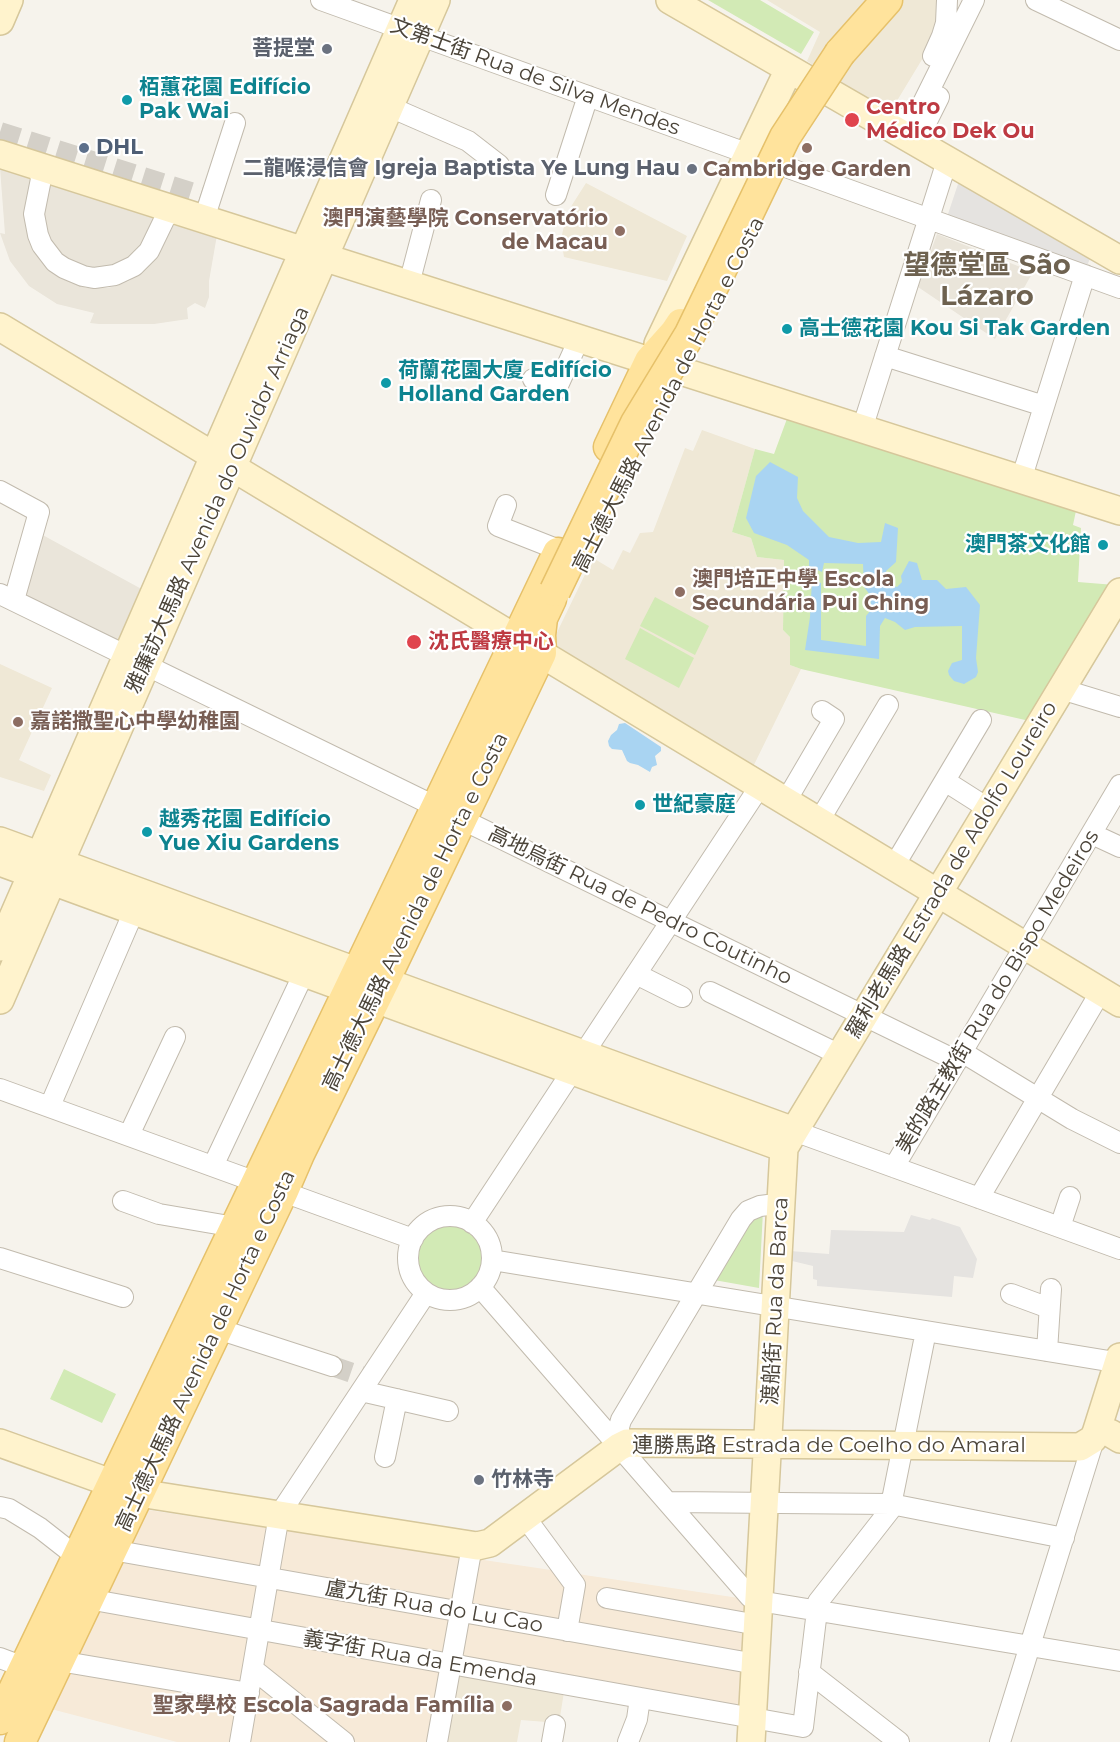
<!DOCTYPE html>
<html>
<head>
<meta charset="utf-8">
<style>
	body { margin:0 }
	canvas { display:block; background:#f6f3ec }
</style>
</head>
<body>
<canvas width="1120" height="1742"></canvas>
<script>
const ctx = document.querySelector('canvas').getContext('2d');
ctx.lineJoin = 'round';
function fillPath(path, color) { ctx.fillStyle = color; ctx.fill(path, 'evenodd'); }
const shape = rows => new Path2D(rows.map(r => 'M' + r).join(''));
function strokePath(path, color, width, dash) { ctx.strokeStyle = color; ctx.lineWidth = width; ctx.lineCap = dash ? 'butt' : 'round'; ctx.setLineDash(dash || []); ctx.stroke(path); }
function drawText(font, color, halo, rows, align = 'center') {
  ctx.font = font + ' Montserrat,"Noto Sans SC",sans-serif'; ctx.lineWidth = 4.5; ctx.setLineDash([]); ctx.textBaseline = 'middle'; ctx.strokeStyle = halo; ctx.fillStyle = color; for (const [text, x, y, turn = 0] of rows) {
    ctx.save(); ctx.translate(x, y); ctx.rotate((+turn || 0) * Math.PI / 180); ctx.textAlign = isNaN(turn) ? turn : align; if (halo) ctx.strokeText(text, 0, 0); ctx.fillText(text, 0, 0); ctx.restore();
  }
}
const residential = shape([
	[0,168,33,178,28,203,71,281,86,288,108,288,119,285,129,281,142,272,169,224,217,235,209,281,209,297,205,308,195,303,187,308,188,319,154,324,99,324,90,323,94,313,57,304,29,286,10,261,0,233,5,234],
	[46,181,157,219,134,259,99,273,65,263,40,226],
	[937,234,1033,272,995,339,918,287],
	[39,533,147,592,122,644,22,594]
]);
const commercial = shape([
	[148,1510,759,1601,752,1718,457,1671,443,1742,177,1742,51,1709]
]);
const education = shape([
	[767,0,958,0,889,114,807,61,820,32],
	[586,183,687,236,667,281,564,257,561,239,564,226,572,205],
	[702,430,755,449,732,532,751,538,757,557,784,560,783,630,790,637,790,665,801,669,748,777,546,655,593,558,613,570,623,550,630,553,640,533,653,532,685,448,693,451],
	[0,664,52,688,19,760,51,775,44,791,0,777],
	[459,1672,564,1692,559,1723,521,1720,517,1742,445,1742]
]);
const green = shape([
	[708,0,760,0,814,32,801,54],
	[788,416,1077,506,1073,525,1081,528,1078,582,1115,585,1034,722,801,669,790,665,790,637,783,630,784,560,757,557,751,538,732,532,755,449,774,454],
	[655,597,709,626,695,655,640,626],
	[640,628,694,658,679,688,625,659],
	[763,1211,759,1288,714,1280,748,1223],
	'415 1258a35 35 0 1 1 70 0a35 35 0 1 1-70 0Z',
	[64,1369,116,1394,102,1423,50,1399]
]);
const parking = shape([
	[960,178,1091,256,1087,266,947,217],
	[911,1215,930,1220,932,1218,960,1227,977,1259,973,1278,954,1276,952,1297,817,1286,817,1280,813,1279,813,1266,788,1260,790,1251,829,1254,831,1230,904,1232]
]);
const water = shape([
	[770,462,798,477,797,498,803,511,829,537,858,543,881,542,885,523,898,528,896,562,886,571,891,585,897,587,902,582,901,576,909,561,917,563,922,580,937,580,946,589,966,587,980,605,976,658,978,672,976,677,964,684,954,681,949,675,948,671,952,663,962,660,962,626,915,627,905,630,895,622,885,618,880,626,879,659,805,650,810,617,812,580,821,583,821,640,866,646,866,616,871,610,870,595,864,587,863,564,824,563,822,572,809,566,809,560,787,545,754,533,746,518,756,476],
	[625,723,661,747,661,751,655,756,657,765,652,767,650,772,638,765,630,763,627,761,622,750,612,749,609,746,608,741,611,735,617,730,619,724]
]);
const streetTunnel = shape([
	[0,132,210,198],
	[332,1366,361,1376]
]);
const street = shape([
	[321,0,749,154],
	[1036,0,1120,40],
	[933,56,942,36,946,23,947,0],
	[390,107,468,141,499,165],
	[879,120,890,121,904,119,916,112,921,107,974,0],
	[916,143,939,97],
	[36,166,39,170,41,179,34,214,38,235,42,245,55,262,64,268,83,276,94,278,115,275,134,266,149,251,165,218,172,212,178,211],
	[783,166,1120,288],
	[556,195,588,96],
	[204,219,235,123],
	[409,284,431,200],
	[885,356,1044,406],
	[533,379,556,390,579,339],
	[862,429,947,161],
	[1021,480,1085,275],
	[0,491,39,512,14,600],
	[506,505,498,526,559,550],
	[0,594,957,1061],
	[1061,689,1120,707],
	[945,781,989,809],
	[786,801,834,719,822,711],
	[819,821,888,705],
	[1092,834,1120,847],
	[894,866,981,720],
	[636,974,682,997],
	[710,992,840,1055],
	[962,1052,1072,1119,1120,1143],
	[0,1089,413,1239],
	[50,1106,134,911],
	[794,1131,1120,1249],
	[129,1135,175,1037],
	[213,1166,304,973],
	[894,1167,1120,785],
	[979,1198,1101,991],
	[123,1201,159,1214,235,1227],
	'408 1258a42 42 0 1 1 84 0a42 42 0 1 1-84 0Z',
	[472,1223,760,786],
	[1060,1227,1070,1197],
	[0,1258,123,1297],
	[492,1260,1120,1363],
	[480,1287,750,1597,759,1601,1120,1661],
	[1011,1294,1049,1308],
	[218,1329,332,1366],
	[1047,1351,1051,1289],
	[361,1391,448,1411],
	[619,1447,619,1427,621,1420,741,1219,748,1211,760,1206,768,1205,781,1208],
	[385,1457,397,1399],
	[668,1502,891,1504,1064,1538],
	[0,1507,9,1509,40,1528,77,1557],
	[525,1517,575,1585,567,1631],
	[112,1550,756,1664],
	[607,1598,758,1625],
	[88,1599,803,1727,818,1602,890,1510,926,1331],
	[0,1658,24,1667],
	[59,1661,249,1693],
	[253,1669,344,1742],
	[809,1672,899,1742],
	[240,1742,279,1515,426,1293],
	[437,1742,472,1546],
	[552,1742,555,1725],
	[628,1742,637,1719,640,1698],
	[1000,1742,1096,1433]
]);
const secondary = shape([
	[670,0,1120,260],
	[0,21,9,0],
	[0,154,1120,511],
	[0,327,1120,1003],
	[658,344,789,69],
	[0,841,794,1131],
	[0,862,784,1148],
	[0,947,413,0],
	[0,1000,436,0],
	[1096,1433,1120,1357],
	[0,1443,139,1493,477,1546,490,1543,619,1447,627,1443,1080,1447,1093,1439,1096,1433,1103,1432,1110,1433,1120,1439],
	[751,1742,784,1148,1120,592]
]);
const primary = shape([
	[840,53,887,0],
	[609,447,650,361,675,333,681,324],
	[0,1719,558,553],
	[20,1742,283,1191,299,1154,384,981,541,653,540,635,542,618,551,599]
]);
const primaryBridge = shape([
	[555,591,636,423,690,334,785,137,840,53]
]);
const markers = [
	[327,49,6,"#6b7280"],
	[127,100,6,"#0f9aa8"],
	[852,120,8,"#e0444e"],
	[84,148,6,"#5c6f8a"],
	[807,148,6,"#8d6e63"],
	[692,169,6,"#6b7280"],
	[620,231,6,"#8d6e63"],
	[787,329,6,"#0f9aa8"],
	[386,383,6,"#0f9aa8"],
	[1103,545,6,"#0f9aa8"],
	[680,592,6,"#8d6e63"],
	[414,642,8,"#e0444e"],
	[18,722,6,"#8d6e63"],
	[640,805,6,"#0f9aa8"],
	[147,832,6,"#0f9aa8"],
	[479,1480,6,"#6b7280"],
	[507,1706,6,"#8d6e63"]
];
const worshipNames = [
	["菩提堂",315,49],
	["二龍喉浸信會 Igreja Baptista Ye Lung Hau",680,169],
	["竹林寺",491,1480,"left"]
];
const streetNames = [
	["文第士街 Rua de Silva Mendes",535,77,20],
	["高士德大馬路 Avenida de Horta e Costa",669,395,-63],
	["雅廉訪大馬路 Avenida do Ouvidor Arriaga",218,500,-66],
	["羅利老馬路 Estrada de Adolfo Loureiro",952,870,-59],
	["高地烏街 Rua de Pedro Coutinho",640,906,26],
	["高士德大馬路 Avenida de Horta e Costa",416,912,-64],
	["美的路主教街 Rua do Bispo Medeiros",998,992,-59],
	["渡船街 Rua da Barca",776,1301,-87],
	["高士德大馬路 Avenida de Horta e Costa",206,1351,-65],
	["連勝馬路 Estrada de Coelho do Amaral",829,1446],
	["盧九街 Rua do Lu Cao",434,1607,10],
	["義字街 Rua da Emenda",420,1659,10]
];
const cultureNames = [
	["栢蕙花園 Edifício",139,88],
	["Pak Wai",139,112],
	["高士德花園 Kou Si Tak Garden",799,329],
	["荷蘭花園大廈 Edifício",398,371],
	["Holland Garden",398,395],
	["澳門茶文化館",1091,545,"right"],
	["世紀豪庭",652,805],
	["越秀花園 Edifício",159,820],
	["Yue Xiu Gardens",159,844]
];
const healthNames = [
	["Centro",866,108],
	["Médico Dek Ou",866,132],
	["沈氏醫療中心",428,642]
];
const serviceNames = [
	["DHL",96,148]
];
const educationNames = [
	["Cambridge Garden",807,170,"center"],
	["澳門演藝學院 Conservatório",608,219],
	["de Macau",608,243],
	["澳門培正中學 Escola",692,580,"left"],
	["Secundária Pui Ching",692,604,"left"],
	["嘉諾撒聖心中學幼稚園",30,722,"left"],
	["聖家學校 Escola Sagrada Família",495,1706]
];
const districtNames = [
	["望德堂區 São",987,266],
	["Lázaro",987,297]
];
fillPath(residential, '#eae5da');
fillPath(commercial, '#f7ead8');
fillPath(education, '#efe8d6');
fillPath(green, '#d2eab5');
fillPath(parking, '#e5e3e0');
fillPath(water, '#a9d4f2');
strokePath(streetTunnel, '#d4d0c8', 20, [20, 10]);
strokePath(street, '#c2bbae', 22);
strokePath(secondary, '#d6c79b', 30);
strokePath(primary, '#e6c16a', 33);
strokePath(street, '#fff', 20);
strokePath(secondary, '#fff3cd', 27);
strokePath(primary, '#ffe39c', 30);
strokePath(primaryBridge, '#e6c16a', 33, []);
strokePath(primaryBridge, '#ffe39c', 30);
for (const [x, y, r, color] of markers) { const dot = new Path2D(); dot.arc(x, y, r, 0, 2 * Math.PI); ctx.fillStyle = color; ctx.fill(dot); strokePath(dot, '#fff', 2); }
drawText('bold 21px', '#5b616d', '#fff', worshipNames, 'right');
drawText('21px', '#4b4439', '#fff', streetNames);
drawText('bold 21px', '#0d838f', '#fff', cultureNames, 'left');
drawText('bold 21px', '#be3a42', '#fff', healthNames, 'left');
drawText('bold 21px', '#4e5e75', '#fff', serviceNames, 'left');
drawText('bold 21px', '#785e54', '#fff', educationNames, 'right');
drawText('bold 27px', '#6e6250', '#fff', districtNames);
</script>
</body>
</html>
